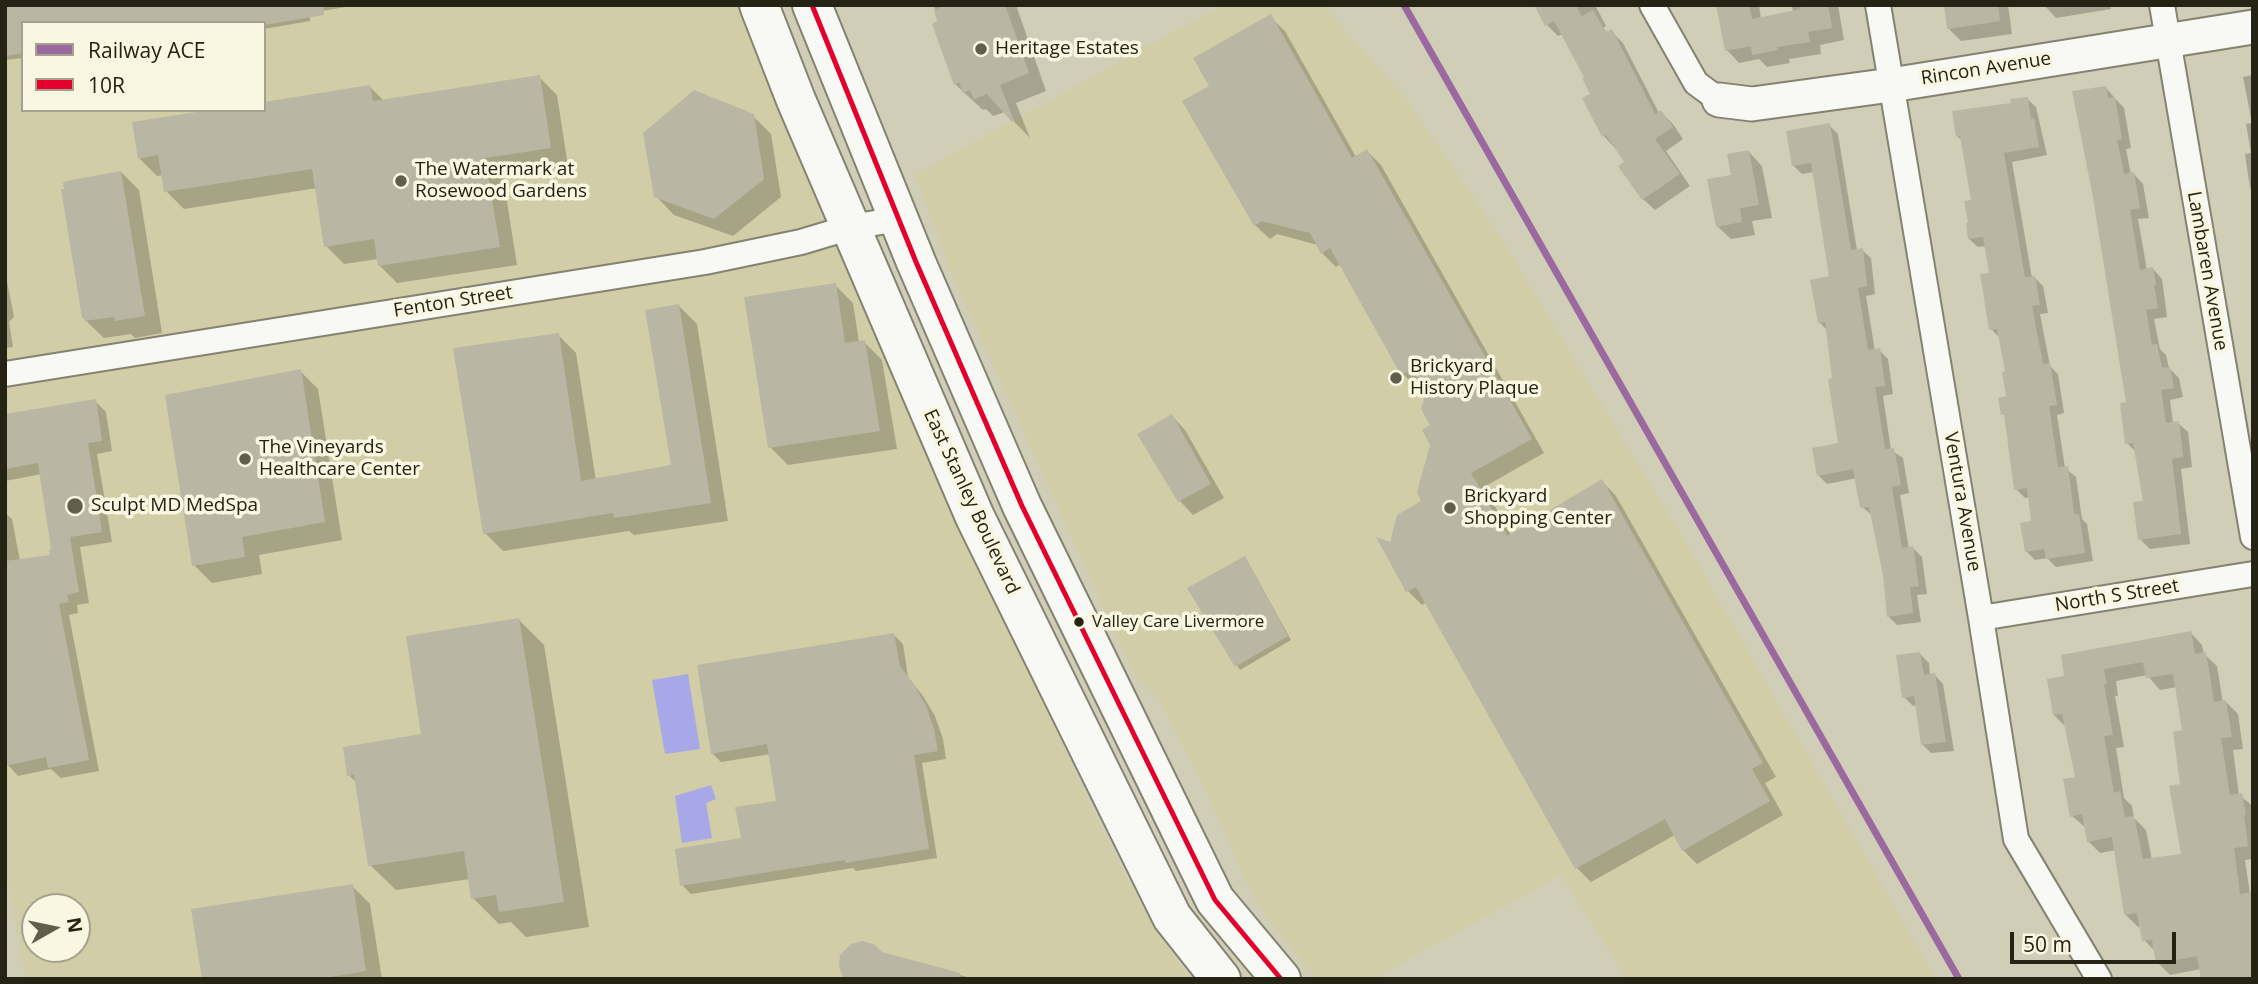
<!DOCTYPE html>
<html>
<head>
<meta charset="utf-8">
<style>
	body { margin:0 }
	#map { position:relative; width:2258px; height:984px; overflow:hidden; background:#d0ceb6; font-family:"Open Sans",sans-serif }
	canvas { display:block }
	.frame { position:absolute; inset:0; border:7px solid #252313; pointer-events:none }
	.legend { position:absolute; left:21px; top:21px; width:245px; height:91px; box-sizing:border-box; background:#f9f7e1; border:2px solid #a4a28f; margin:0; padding:9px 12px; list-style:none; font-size:21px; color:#252313 }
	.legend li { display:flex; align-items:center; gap:14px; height:35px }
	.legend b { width:35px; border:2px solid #a4a28f }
	.north { position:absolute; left:21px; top:893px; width:70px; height:70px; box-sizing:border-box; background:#f9f7e1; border:2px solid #a4a28f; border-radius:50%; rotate:81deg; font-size:19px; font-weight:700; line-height:28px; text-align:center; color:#252313 }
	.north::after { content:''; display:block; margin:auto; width:24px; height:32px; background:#615f4c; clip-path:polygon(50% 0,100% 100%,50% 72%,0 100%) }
	.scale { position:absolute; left:2010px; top:932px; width:166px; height:32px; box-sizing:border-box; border:4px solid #252313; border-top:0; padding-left:9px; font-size:21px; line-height:24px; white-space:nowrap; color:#252313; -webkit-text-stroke:5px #f9f7e1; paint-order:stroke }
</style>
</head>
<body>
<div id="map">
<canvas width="2258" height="984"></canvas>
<div class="frame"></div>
<ul class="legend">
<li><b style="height:9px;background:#9b68a0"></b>Railway ACE</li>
<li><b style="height:9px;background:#e4002b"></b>10R</li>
</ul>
<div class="north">N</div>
<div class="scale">50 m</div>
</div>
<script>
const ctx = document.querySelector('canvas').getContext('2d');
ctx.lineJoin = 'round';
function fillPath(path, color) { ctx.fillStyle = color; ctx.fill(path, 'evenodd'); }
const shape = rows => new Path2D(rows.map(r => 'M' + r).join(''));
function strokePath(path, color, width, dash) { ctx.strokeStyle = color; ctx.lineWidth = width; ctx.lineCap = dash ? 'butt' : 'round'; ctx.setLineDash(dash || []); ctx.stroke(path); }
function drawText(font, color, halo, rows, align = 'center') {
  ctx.font = font + ' "Open Sans",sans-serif'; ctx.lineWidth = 7; ctx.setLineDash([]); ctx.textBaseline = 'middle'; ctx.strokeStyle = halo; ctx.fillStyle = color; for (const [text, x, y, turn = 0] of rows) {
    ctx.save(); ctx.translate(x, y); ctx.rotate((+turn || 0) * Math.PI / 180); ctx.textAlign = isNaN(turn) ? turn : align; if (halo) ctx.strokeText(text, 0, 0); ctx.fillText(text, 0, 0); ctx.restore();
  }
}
const built = shape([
	[5,5,745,5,943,480,1082,788,1119,866,1161,938,1190,979,26,979,5,868],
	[23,23,264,23,264,110,23,110],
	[35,907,77,907,77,949,35,949],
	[1222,5,1323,5,1406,99,1501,238,1688,546,1936,979,1627,979,1561,875,1373,979,1317,979,1256,903,1208,795,1159,699,1133,672,951,272,915,175]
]);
const water = shape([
	[688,674,700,749,665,754,652,680],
	[711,785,716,799,706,803,712,838,682,843,675,796]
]);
const shadow = shape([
	[5,5,358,5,309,13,310,21,264,29,264,23,23,23,23,58,5,60],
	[934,5,1016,5,1046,91,1016,103,1030,138,1005,112,993,116,986,109,983,110,955,84],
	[1536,5,1595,5,1606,26,1603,28,1608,33,1611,31,1623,43,1659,113,1661,112,1673,124,1683,139,1666,151,1690,186,1655,210,1643,199,1627,162,1604,136,1587,78,1563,34,1558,36,1547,25],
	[1718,5,1759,5,1761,19,1793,13,1792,5,1838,5,1844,40,1820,45,1821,54,1789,59,1790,63,1767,67,1759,59,1739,63,1727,50],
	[1945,5,2008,5,2012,34,1961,41,1948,28],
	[2044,5,2110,5,2111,9,2056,18],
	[1270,17,1285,31,1356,157,1367,151,1381,165,1544,453,1484,487,1511,535,1602,481,1616,496,1776,777,1765,783,1783,815,1697,864,1683,850,1675,835,1591,882,1577,868,1427,602,1422,605,1408,591,1391,544,1424,502,1433,425,1427,394,1421,386,1417,388,1403,374,1341,264,1336,267,1322,253,1318,245,1277,234,1270,239,1255,225,1212,87],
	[2253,75,2253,191,2250,188,2245,154,2251,153,2246,124,2252,123,2243,77],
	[539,77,557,95,568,166,503,176,517,265,397,283,379,265,378,259,344,264,326,246,317,188,184,209,166,191,163,175,157,176,139,158,264,110,370,87,384,101],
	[2105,87,2124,108,2131,148,2126,149,2131,175,2134,174,2143,184,2149,218,2138,219,2147,270,2153,269,2162,279,2167,317,2154,319,2160,349,2166,355,2169,368,2179,378,2183,397,2170,400,2173,423,2178,423,2188,432,2192,467,2181,469,2190,544,2150,549,2140,539,2146,502,2136,452,2127,443,2128,403],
	[2027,99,2036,107,2047,155,2012,162,2032,278,2034,277,2043,286,2048,313,2040,314,2050,366,2058,374,2064,413,2057,415,2065,468,2076,477,2082,519,2087,524,2093,561,2056,567,2047,558,2035,560,2026,551,2033,523,2030,497,2025,498,2016,489,2007,417,2003,414,2008,398,2007,372,2001,339,1991,329,1991,274,1987,246,1978,247,1969,239,1973,201,1962,141,1957,136],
	[753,116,771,134,781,197,733,236,674,215,656,196],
	[1829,125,1838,134,1857,250,1862,250,1871,258,1875,294,1866,296,1875,351,1879,350,1888,359,1893,394,1883,396,1891,450,1903,458,1909,493,1900,495,1909,549,1913,548,1922,557,1927,594,1917,595,1921,622,1897,625,1889,617,1884,575,1873,516,1862,507,1857,478,1827,484,1818,475,1840,445,1828,331,1819,322,1831,278,1814,172,1802,174,1793,165],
	[1749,152,1762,166,1772,218,1752,221,1755,235,1731,239,1717,226,1733,176],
	[121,172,139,190,162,333,135,338,131,334,104,338,83,318,66,190],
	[5,271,14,317,9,322,13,347,5,348],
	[835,285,853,303,859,342,864,342,882,360,897,449,788,465,770,447],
	[679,306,697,324,728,521,634,535,629,531,503,551,485,533,558,335,576,353,596,481,673,467],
	[300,371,318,389,342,540,259,555,262,574,212,583,194,565],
	[95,401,106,412,112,451,97,454,112,542,80,547,89,603,77,605,78,613,69,615,99,771,61,778,51,769,18,776,8,765,5,751,5,513,12,519,20,561,52,557,53,550,42,474,5,481,5,416],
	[1172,416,1185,430,1224,498,1193,515,1180,501],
	[1248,562,1291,640,1240,670,1189,589],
	[519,620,544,645,589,927,526,937,511,922,499,924,473,898,470,879,396,890,370,865,358,784,349,775,423,736],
	[2190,632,2202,645,2204,654,2217,666,2223,703,2226,702,2238,714,2243,749,2233,750,2239,795,2253,806,2253,859,2245,860,2250,894,2201,969,2170,975,2158,963,2156,952,2144,940,2141,926,2138,927,2126,915,2116,850,2100,853,2088,841,2086,828,2072,816,2077,779,2066,727,2054,715,2066,677],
	[2147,675,2160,690,2177,687,2184,732,2183,855,2152,860,2146,830,2134,818,2132,806,2124,798,2116,748,2124,747,2115,696,2118,696,2116,681],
	[894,635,903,644,908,677,923,696,935,716,943,739,946,759,922,763,937,858,856,871,853,868,691,894,682,885,743,840,778,802,771,754,721,762,712,753],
	[1920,654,1929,663,1930,676,1935,675,1943,684,1954,751,1931,753,1922,744,1917,705,1913,706,1904,697],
	[352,886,370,904,382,979,204,979],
	[881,954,975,979,843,979,844,976]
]);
const building = shape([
	[5,5,323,5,324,15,264,25,264,23,23,23,23,53,5,56],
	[947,5,1005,5,1029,73,1000,85,1014,121,1012,122,987,94,974,99,970,90,963,93,959,82,954,85,932,24,937,21,934,10],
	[1534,5,1583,5,1577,8,1582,16,1593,10,1606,32,1612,29,1655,114,1661,110,1673,127,1655,139,1680,174,1642,200,1618,166,1624,162,1606,135,1602,137,1582,98,1590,94,1582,78,1584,77,1554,21,1545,26],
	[1716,5,1749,5,1752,19,1801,9,1800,5,1828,5,1832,28,1808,32,1810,42,1777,47,1778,50,1752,55,1751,46,1725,51],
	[1944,5,1998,5,2000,21,1947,29],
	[1271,14,1352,158,1367,149,1532,439,1471,473,1507,536,1602,479,1763,763,1752,769,1770,801,1682,851,1665,819,1575,869,1416,587,1406,592,1376,537,1390,542,1397,515,1421,501,1417,492,1430,445,1422,430,1430,425,1421,409,1425,395,1412,369,1401,375,1330,248,1321,254,1310,233,1262,221,1254,226,1182,101,1209,86,1193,58],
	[540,75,551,148,485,158,500,247,378,266,374,239,324,247,312,169,164,192,158,155,138,159,132,122,209,110,264,110,264,102,370,85,373,101],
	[2106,86,2108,98,2115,97,2122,139,2117,140,2124,174,2134,172,2140,208,2130,210,2140,270,2153,267,2156,285,2154,285,2158,308,2146,310,2152,345,2157,344,2162,368,2170,367,2174,388,2161,390,2166,423,2179,421,2183,457,2172,459,2181,534,2138,540,2133,502,2143,501,2133,443,2125,444,2120,403,2126,402,2092,192,2072,91],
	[694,90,754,114,764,179,714,219,654,197,643,133],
	[2028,97,2031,119,2034,118,2039,147,2004,153,2025,277,2035,276,2040,305,2032,306,2043,364,2050,363,2057,405,2049,406,2058,467,2068,466,2074,514,2079,514,2085,553,2046,559,2044,549,2025,552,2020,523,2031,521,2027,488,2014,490,2004,414,2001,415,1998,398,2006,396,2002,372,2005,371,1997,329,1989,330,1980,274,1989,273,1983,237,1968,239,1966,223,1968,222,1964,201,1971,200,1960,136,1956,137,1952,111,2011,103,2010,99],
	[1830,123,1851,250,1863,248,1867,286,1858,288,1868,350,1880,348,1885,386,1875,387,1885,449,1894,448,1901,485,1892,487,1902,548,1913,546,1919,586,1910,587,1913,613,1887,617,1883,575,1869,507,1860,508,1853,469,1817,476,1812,448,1838,443,1828,379,1832,378,1825,322,1818,323,1810,280,1829,276,1811,163,1792,166,1786,131],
	[1749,150,1759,205,1740,208,1742,222,1716,227,1707,179,1731,175,1727,154],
	[121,171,145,316,115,321,114,317,84,321,84,318,82,318,61,189,64,189,63,183,66,181],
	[836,283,845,343,865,340,880,431,768,448,744,297],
	[679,304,711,503,614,518,613,513,483,534,453,348,559,333,581,481,671,465,645,310],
	[301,369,325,522,242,537,245,557,192,566,165,395],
	[96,399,102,441,88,443,102,532,70,537,79,592,67,595,69,602,59,604,89,760,48,768,46,757,5,766,5,561,50,555,49,550,51,549,38,463,5,469,5,414],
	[1172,414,1211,484,1178,502,1137,434],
	[1245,556,1288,636,1235,667,1187,588],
	[519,618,564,902,499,912,496,895,471,899,464,851,368,866,354,775,347,776,343,747,421,734,406,636],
	[2191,631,2195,654,2206,652,2214,702,2226,700,2232,737,2221,738,2230,795,2242,793,2246,815,2244,815,2248,846,2234,848,2240,894,2253,892,2253,979,2201,979,2197,956,2156,964,2152,940,2142,941,2137,913,2124,915,2112,837,2087,842,2082,814,2070,817,2063,779,2075,777,2062,714,2053,715,2047,679,2064,676,2061,655],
	[2143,662,2146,678,2173,674,2182,730,2173,732,2180,784,2169,786,2181,854,2143,859,2134,816,2125,817,2120,791,2114,793,2104,736,2113,735,2104,684,2107,684,2104,669],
	[894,633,900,666,915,686,926,706,934,729,938,751,914,755,929,849,845,863,845,860,680,886,675,849,741,838,735,807,776,801,767,744,711,754,697,665],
	[1920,652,1924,675,1935,673,1946,742,1921,745,1914,696,1902,698,1896,655],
	[353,884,366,971,319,979,202,979,191,909],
	[862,941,874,944,882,952,960,973,959,979,844,979,839,967,840,955,851,944]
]);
const street = shape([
	[1652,5,1696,83,1719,100],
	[1878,5,1981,618,2016,839,2099,979],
	[2162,5,2253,537],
	[5,374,705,262,801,242,851,227,899,219],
	[1981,618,2253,574]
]);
const secondary = shape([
	[1719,100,1752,104,1891,85,2253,27]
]);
const primary = shape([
	[759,5,796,100,975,517,1172,917,1221,979],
	[812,5,916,262,1022,506,1215,900,1281,979]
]);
const bus1 = shape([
	[812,5,916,262,1022,506,1215,900,1281,979]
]);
const rail1 = shape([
	[1404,5,1959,979]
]);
const markers = [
	[981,49,7,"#615f4c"],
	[401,181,7,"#615f4c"],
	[1396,378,7,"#615f4c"],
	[245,459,7,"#615f4c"],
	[75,506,9,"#615f4c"],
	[1450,508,7,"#615f4c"],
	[1079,622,6,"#252313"]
];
const busNames = [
	["Valley Care Livermore",1092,622]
];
const poiNames = [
	["Heritage Estates",995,49],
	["The Watermark at",415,170],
	["Rosewood Gardens",415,192],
	["Brickyard",1410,367],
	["History Plaque",1410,389],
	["The Vineyards",259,448],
	["Healthcare Center",259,470],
	["Brickyard",1464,497],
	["Shopping Center",1464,519],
	["Sculpt MD MedSpa",91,506]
];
const streetNames = [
	["Rincon Avenue",1986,69,-9],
	["Lambaren Avenue",2207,271,80],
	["Fenton Street",453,302,-9],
	["East Stanley Boulevard",971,502,65],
	["Ventura Avenue",1962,502,80],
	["North S Street",2117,596,-9]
];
fillPath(built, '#d1cda7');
fillPath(water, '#a8a8e9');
fillPath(shadow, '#0003');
fillPath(building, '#b9b7a4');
strokePath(street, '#848270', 28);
strokePath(secondary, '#848270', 37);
strokePath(primary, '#848270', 42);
strokePath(street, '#f8f8f4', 24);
strokePath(secondary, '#f8f8f4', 33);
strokePath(primary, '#f8f8f4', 38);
strokePath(bus1, '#e4002b', 5);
strokePath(rail1, '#9b68a0', 7);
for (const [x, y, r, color] of markers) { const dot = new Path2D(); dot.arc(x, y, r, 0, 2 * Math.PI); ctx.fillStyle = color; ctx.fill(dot); strokePath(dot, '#f9f7e1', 2.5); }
drawText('17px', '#252313', '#f9f7e1', busNames, 'left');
drawText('19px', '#252313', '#f9f7e1', poiNames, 'left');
drawText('19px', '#252313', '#f9f7e1', streetNames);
</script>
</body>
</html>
